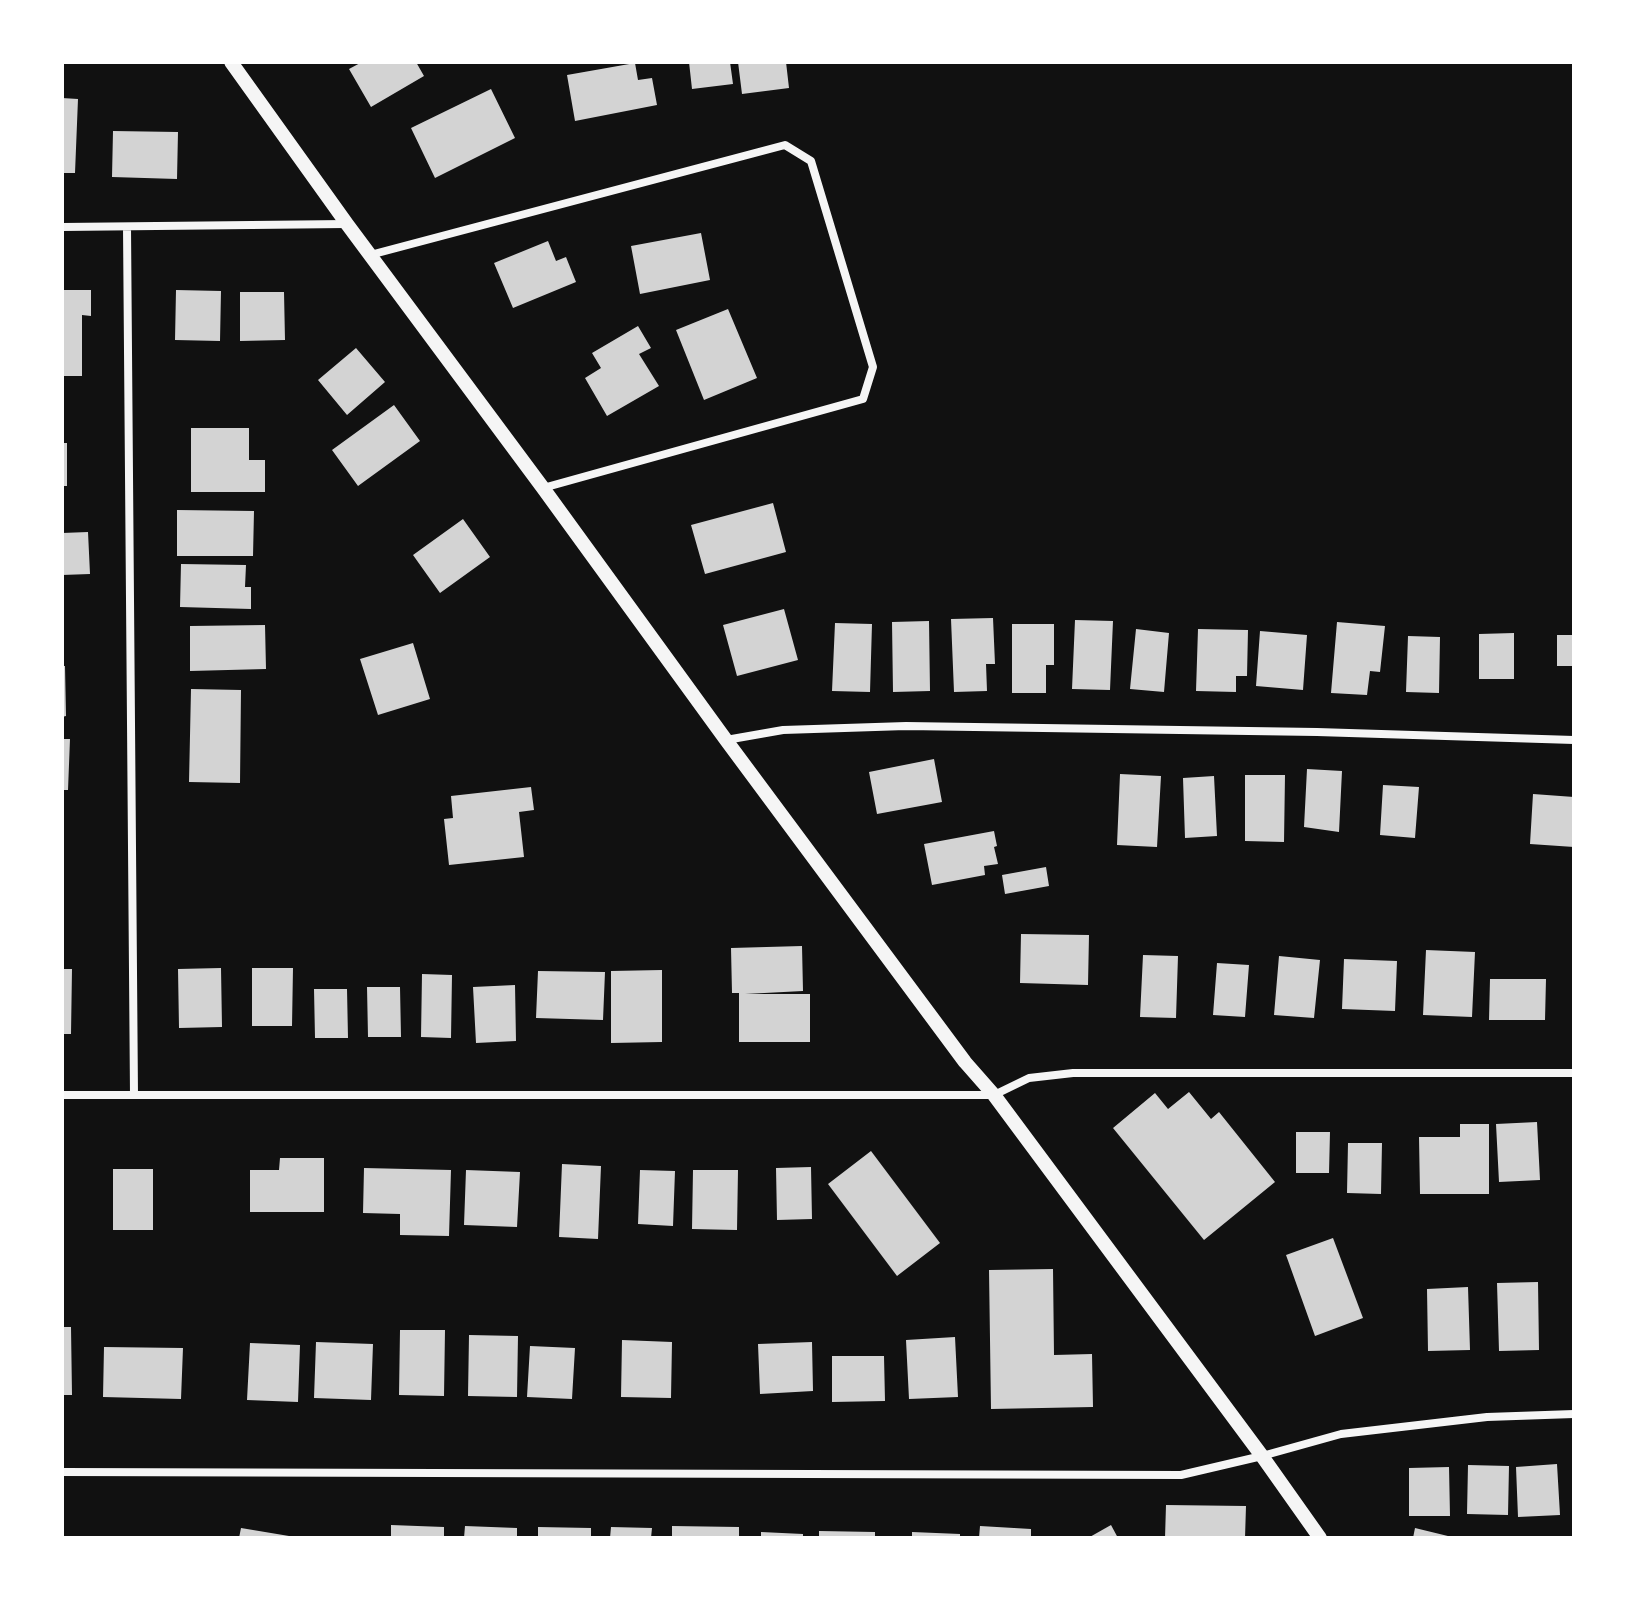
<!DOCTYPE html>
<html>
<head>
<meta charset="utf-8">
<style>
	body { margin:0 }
	#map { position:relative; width:1636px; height:1600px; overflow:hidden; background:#111; font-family:Lora,serif }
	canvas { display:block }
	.frame { position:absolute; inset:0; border:64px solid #fff; pointer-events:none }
</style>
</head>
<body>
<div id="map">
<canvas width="1636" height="1600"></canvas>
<div class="frame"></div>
</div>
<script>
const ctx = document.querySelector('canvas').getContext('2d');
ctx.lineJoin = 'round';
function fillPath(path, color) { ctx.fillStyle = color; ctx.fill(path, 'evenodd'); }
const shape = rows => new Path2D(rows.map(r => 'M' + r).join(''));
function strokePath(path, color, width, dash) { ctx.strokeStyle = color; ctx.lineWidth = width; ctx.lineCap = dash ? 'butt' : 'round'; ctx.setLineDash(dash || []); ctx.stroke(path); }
const building = shape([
	[362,62,416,62,424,76,371,107,349,69],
	[689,62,730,62,733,84,692,89],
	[738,62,786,62,789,88,742,94],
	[635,63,638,80,652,78,657,105,575,121,567,75],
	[491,89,515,138,435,178,411,128],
	[62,98,78,99,75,173,62,173],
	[113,131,178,132,177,179,112,177],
	[701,233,710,280,640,294,631,246],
	[548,241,556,261,566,257,576,282,513,308,494,263],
	[62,290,91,290,91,316,82,315,82,376,62,376],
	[176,290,221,291,220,341,175,340],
	[240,292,284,292,285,340,240,341],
	[728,309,757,378,704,400,676,330],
	[638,326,651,348,639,354,659,386,607,416,585,378,601,368,592,353],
	[356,348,385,382,347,415,318,380],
	[394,405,420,441,358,486,332,450],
	[191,428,249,428,249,460,265,460,265,492,191,492],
	[62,443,67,443,67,486,62,486],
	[773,503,786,552,705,574,691,525],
	[177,510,254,511,253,556,177,556],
	[463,519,490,557,440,593,413,555],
	[88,532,90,574,62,575,62,533],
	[181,564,246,565,245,587,251,587,251,609,180,607],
	[784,609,798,660,737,676,723,625],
	[993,618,995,664,986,664,987,691,954,692,951,619],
	[1075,620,1113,621,1110,690,1072,689],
	[929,621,930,691,893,692,892,622],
	[1337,622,1385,626,1380,672,1370,671,1367,695,1331,693],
	[835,623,872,624,870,692,832,691],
	[1012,624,1054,624,1054,665,1046,665,1046,693,1012,693],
	[265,625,266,669,190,671,190,626],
	[1136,629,1169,633,1164,692,1130,689],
	[1198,629,1248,630,1247,676,1236,676,1236,692,1196,691],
	[1260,631,1307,635,1303,690,1256,686],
	[1514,633,1514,679,1479,679,1479,634],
	[1557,635,1574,635,1574,666,1557,666],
	[1408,636,1440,637,1439,693,1406,692],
	[413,643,430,699,378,715,360,659],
	[62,666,65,666,66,716,62,717],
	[191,689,241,690,240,783,189,782],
	[62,739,70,739,68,790,62,790],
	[934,759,942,802,877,814,869,772],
	[1307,769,1342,771,1339,832,1304,827],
	[1120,774,1161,776,1157,847,1117,845],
	[1245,775,1285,775,1284,842,1245,841],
	[1214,776,1217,836,1185,838,1183,778],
	[1383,785,1419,787,1415,838,1380,835],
	[531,787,534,810,519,812,524,857,449,865,444,819,453,818,451,796],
	[1533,794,1574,797,1574,847,1530,844],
	[994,831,997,846,994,847,998,864,984,866,985,875,932,885,924,844],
	[1046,867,1049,886,1005,894,1002,875],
	[1021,934,1089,935,1088,985,1020,983],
	[802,946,803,991,745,994,810,994,810,1042,739,1042,739,993,732,993,731,948],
	[1426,950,1475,952,1472,1017,1423,1015],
	[1143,955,1178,956,1176,1018,1140,1017],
	[1279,956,1320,960,1314,1018,1274,1015],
	[1344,959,1397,961,1395,1011,1342,1009],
	[1217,963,1249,965,1245,1017,1213,1015],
	[221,968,222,1027,179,1028,178,969],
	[252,968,293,968,292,1026,252,1026],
	[62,969,72,969,71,1034,62,1034],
	[662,970,662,1042,611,1043,611,971],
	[538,971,605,972,603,1020,536,1018],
	[422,974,452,975,451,1038,421,1037],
	[1490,979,1546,979,1545,1020,1489,1020],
	[515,985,516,1041,476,1043,473,987],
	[367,987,400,987,401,1037,368,1037],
	[314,989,347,989,348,1038,315,1038],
	[1189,1092,1211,1119,1219,1112,1275,1182,1204,1240,1113,1128,1155,1093,1168,1109],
	[1537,1122,1540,1180,1499,1182,1496,1124],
	[1460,1124,1489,1124,1489,1194,1420,1194,1419,1137,1460,1137],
	[1296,1132,1330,1132,1329,1173,1296,1173],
	[1348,1143,1382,1143,1381,1194,1347,1193],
	[871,1151,940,1243,897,1276,828,1184],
	[280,1158,324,1158,324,1212,250,1212,250,1170,279,1170],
	[562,1164,601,1166,598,1239,559,1237],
	[811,1167,812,1219,777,1220,776,1168],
	[364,1168,451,1170,449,1236,400,1235,400,1214,363,1213],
	[113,1169,153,1169,153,1230,113,1230],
	[466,1170,520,1172,517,1227,464,1225],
	[640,1170,675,1171,673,1226,638,1224],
	[693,1170,738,1170,737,1230,692,1229],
	[1333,1238,1363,1318,1315,1336,1286,1255],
	[1053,1269,1054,1355,1092,1354,1093,1407,991,1409,989,1270],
	[1538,1282,1539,1350,1499,1351,1497,1283],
	[1468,1287,1470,1350,1428,1351,1427,1289],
	[62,1327,71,1327,72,1395,62,1395],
	[400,1330,445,1330,444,1396,399,1395],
	[469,1335,518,1336,517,1397,468,1396],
	[955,1337,958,1397,909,1399,906,1340],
	[622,1340,672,1342,671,1398,621,1397],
	[316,1342,373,1344,371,1400,314,1398],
	[812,1342,813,1391,760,1394,758,1344],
	[250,1343,300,1345,298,1402,247,1400],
	[530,1346,575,1348,572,1399,527,1397],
	[104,1347,183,1348,181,1399,103,1397],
	[832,1356,884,1356,885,1401,832,1402],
	[1557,1464,1560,1515,1518,1517,1516,1467],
	[1468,1465,1509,1466,1508,1515,1467,1514],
	[1449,1467,1450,1516,1409,1516,1409,1468],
	[1166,1505,1246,1506,1245,1538,1165,1538],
	[391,1525,444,1527,444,1538,391,1538],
	[1111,1525,1118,1538,1088,1538],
	[465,1526,517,1528,517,1538,464,1538],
	[672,1526,739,1527,739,1538,672,1538],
	[980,1526,1031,1529,1031,1538,979,1538],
	[538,1527,591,1528,591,1538,538,1538],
	[611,1527,652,1528,651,1538,610,1538],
	[241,1528,289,1536,288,1538,239,1538],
	[1415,1528,1452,1537,1452,1538,1413,1538],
	[819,1531,875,1532,875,1538,819,1538],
	[761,1532,803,1534,803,1538,761,1538],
	[912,1532,960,1534,960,1538,912,1538]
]);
const minor = shape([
	[62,227,346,224],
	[127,227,134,1095],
	[370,255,785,145,811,161,873,367,863,399,543,488],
	[726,740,783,730,906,726,1317,732,1574,740],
	[62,1095,994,1095,1029,1078,1073,1073,1574,1073],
	[62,1472,1181,1475,1262,1456,1341,1434,1487,1417,1574,1414]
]);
const tertiary = shape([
	[231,62,347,224,543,488,726,740,965,1062,994,1095,1262,1456,1320,1538]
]);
fillPath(building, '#d3d3d3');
strokePath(minor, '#f5f5f5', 8);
strokePath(tertiary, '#f5f5f5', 14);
</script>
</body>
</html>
